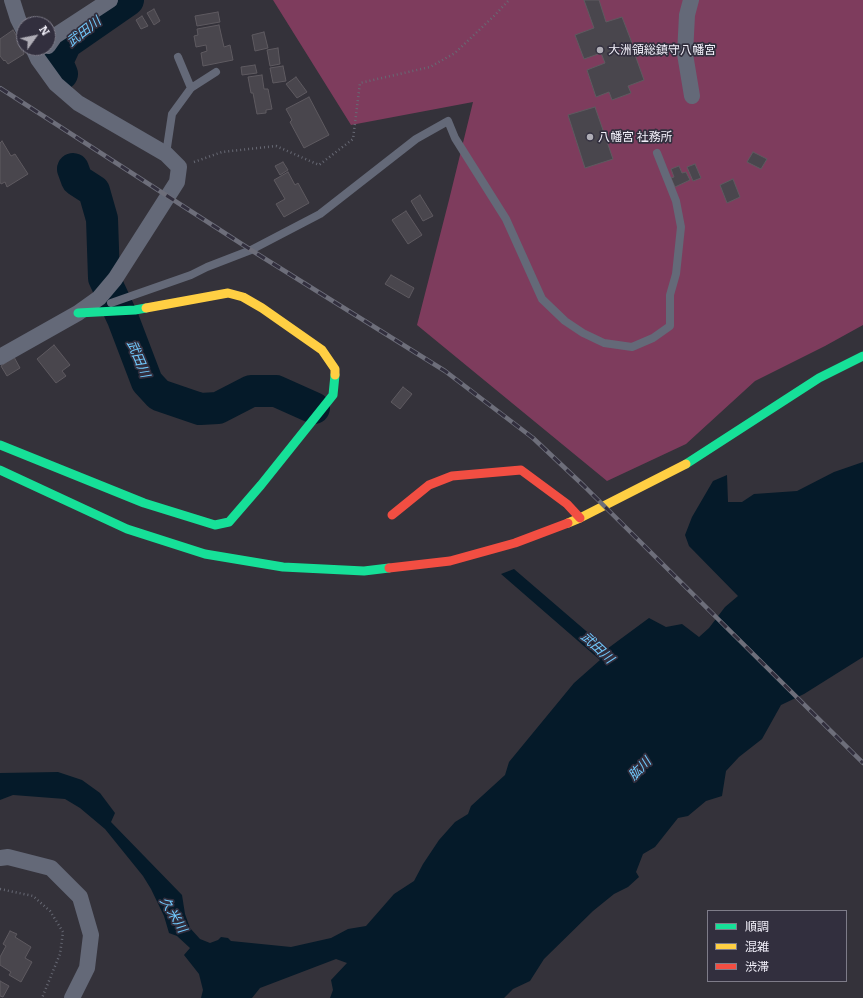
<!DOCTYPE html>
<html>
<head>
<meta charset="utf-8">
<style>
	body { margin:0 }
	#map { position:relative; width:863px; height:998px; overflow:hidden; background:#34323a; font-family:Literata,"Noto Sans JP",serif }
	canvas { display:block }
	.legend { position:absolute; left:707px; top:910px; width:140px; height:72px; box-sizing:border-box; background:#322f3e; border:1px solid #7e7c89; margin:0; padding:5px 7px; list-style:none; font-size:12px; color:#f1eff9 }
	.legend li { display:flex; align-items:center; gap:8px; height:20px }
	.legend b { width:20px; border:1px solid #7e7c89 }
	.north { position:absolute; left:16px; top:16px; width:40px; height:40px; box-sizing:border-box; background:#322f3e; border:1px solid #7e7c89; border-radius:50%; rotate:57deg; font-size:11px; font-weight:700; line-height:16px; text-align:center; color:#f1eff9 }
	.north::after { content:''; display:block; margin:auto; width:14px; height:18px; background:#afadb6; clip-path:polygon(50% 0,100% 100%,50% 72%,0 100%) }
</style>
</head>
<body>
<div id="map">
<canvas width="863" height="998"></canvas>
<ul class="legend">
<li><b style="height:5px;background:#16e098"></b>順調</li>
<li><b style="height:5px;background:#ffcf43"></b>混雑</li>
<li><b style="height:5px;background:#f24e42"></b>渋滞</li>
</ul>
<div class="north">N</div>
</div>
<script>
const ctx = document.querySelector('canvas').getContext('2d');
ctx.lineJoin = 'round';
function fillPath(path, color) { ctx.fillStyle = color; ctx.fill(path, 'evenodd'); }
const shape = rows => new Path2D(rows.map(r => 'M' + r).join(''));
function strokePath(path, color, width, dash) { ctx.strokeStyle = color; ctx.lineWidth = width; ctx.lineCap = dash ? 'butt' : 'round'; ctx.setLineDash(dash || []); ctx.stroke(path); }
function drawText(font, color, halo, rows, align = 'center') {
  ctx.font = font + ' Literata,"Noto Sans JP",serif'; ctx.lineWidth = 3.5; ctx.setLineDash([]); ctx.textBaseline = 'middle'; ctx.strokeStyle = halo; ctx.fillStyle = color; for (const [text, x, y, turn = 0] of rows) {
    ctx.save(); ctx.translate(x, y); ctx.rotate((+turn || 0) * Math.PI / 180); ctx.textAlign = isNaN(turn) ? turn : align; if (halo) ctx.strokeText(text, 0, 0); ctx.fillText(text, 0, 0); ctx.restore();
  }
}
const forest = shape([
	[273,0,863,0,863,325,825,346,755,381,686,444,607,481,417,325,449,200,473,102,351,125]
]);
const water = shape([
	[863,462,863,657,804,694,781,705,762,739,739,757,726,771,722,796,706,801,688,816,678,818,655,847,643,854,636,872,639,877,628,887,614,894,593,911,544,959,530,981,513,989,504,998,330,998,333,990,331,980,347,963,336,959,260,988,252,998,201,998,203,990,199,974,184,955,190,948,177,936,169,933,164,916,151,889,143,876,105,829,80,808,65,799,13,795,0,800,0,773,58,772,82,780,100,793,115,813,111,822,182,895,185,914,190,928,200,939,210,943,218,940,221,937,228,938,231,941,291,947,331,938,348,929,366,926,394,894,414,881,423,864,439,840,455,822,468,814,471,806,505,775,509,762,574,683,600,660,501,574,514,569,607,649,649,618,666,627,682,624,699,637,709,628,725,607,738,596,689,546,685,535,692,517,713,481,727,475,728,502,742,502,754,494,797,491,834,472]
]);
const river = shape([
	[62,74,57,62,66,43,128,0],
	[73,169,77,180,94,191,102,219,104,278,123,319,147,382,159,395,200,409,218,408,251,391,276,391,314,408]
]);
const building = shape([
	[584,0,599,0,606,22,622,17,632,43,618,48,621,57,634,52,644,80,628,86,631,93,612,100,609,92,596,97,587,70,605,63,601,53,584,59,575,35,594,28,584,0],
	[154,9,160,21,154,25,147,13,154,9],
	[218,12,220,22,197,26,195,16,218,12],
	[142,16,148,26,141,29,136,20,142,16],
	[219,25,224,47,230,45,233,60,203,66,201,53,207,51,206,45,196,47,194,36,198,35,197,29,219,25],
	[13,30,24,48,26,49,23,52,24,54,8,64,5,60,4,61,0,56,0,39,13,30],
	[264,32,268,48,255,51,252,35,264,32],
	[278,48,280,64,270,66,267,50,278,48],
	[255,65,257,73,242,75,241,67,255,65],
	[283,66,286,81,273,83,270,68,283,66],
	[262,75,264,89,268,89,272,109,266,110,266,113,257,114,253,93,251,93,248,77,262,75],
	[296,77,307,92,297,98,286,84,296,77],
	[309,97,329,135,304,148,290,122,292,120,286,109,309,97],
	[595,107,613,159,585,168,568,115,595,107],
	[2,141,11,156,15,154,28,174,7,187,5,182,1,184,0,182,0,143,2,141],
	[753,152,767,159,761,169,747,162,753,152],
	[283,162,288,170,280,175,275,166,283,162],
	[695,164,701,178,693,181,687,167,695,164],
	[679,166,682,173,686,172,690,180,675,187,671,178,674,177,671,169,679,166],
	[288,172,295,185,298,183,309,203,284,217,276,204,285,199,274,180,288,172],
	[733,179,740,197,727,203,720,185,733,179],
	[420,195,433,216,423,221,411,201,420,195],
	[406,211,422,235,408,244,392,220,406,211],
	[391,275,414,288,409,298,385,284,391,275],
	[54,345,70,365,62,371,66,376,56,383,37,359,54,345],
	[14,357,20,368,7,376,1,366,14,357],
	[403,387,412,394,400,409,391,402,403,387],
	[10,931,17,934,15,937,31,947,25,958,32,962,21,982,9,975,11,972,0,965,0,957,6,946,3,944,10,931],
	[0,981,9,986,3,997,0,996,0,981]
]);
const path = shape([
	[194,162,222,152,276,146,319,165,353,139,360,83,430,67,455,53,495,15,509,0],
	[0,889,33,896,50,911,63,932,60,954,42,998]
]);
const lane = shape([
	[178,57,191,88],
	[166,154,172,114,191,88,216,72],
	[111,303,191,275,207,267,251,250,320,214,416,139,448,121,455,138,506,219,542,299,565,321,583,333,604,343,632,347,653,338,670,326,670,295,676,274,681,227,676,201,657,153]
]);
const street = shape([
	[12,0,18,19,24,31],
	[691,0,687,15,685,54,692,96],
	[48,46,55,36,110,0],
	[0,357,78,313,99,298,115,279,177,182,179,167,166,154,78,103,56,84,38,59,33,48],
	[0,858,8,857,51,868,80,897,91,935,87,968,72,998]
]);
const fast = shape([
	[78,313,135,310,146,308],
	[0,445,144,503,215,525,229,522,261,485,333,395,335,375],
	[686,464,819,378,863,356],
	[0,470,127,529,205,554,283,567,364,571,389,568]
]);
const slow = shape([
	[146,308,228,293,243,297,262,308,322,350,335,369,335,375],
	[568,523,580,518,686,464]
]);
const jam = shape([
	[392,515,429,485,452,476,521,470,567,504,580,518],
	[389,568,450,561,515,543,568,523]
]);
const rail = shape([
	[0,88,251,250,445,371,533,438,584,486,863,763]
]);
const markers = [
	[600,50,4,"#afadb6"],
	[590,137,4,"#afadb6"]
];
const poiNames = [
	["大洲領総鎮守八幡宮",608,50],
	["八幡宮 社務所",598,137]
];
const waterNames = [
	["武田川",84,32,-38],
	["武田川",138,359,67],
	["武田川",597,648,43],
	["肱川",640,769,-46],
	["久米川",173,915,59]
];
fillPath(forest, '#7e3c5d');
fillPath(water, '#051a29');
strokePath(river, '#051a29', 32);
fillPath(building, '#49464d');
strokePath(building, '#5e5a60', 1);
strokePath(path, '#676974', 2.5, [1, 3]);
strokePath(lane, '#646978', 8);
strokePath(street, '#646978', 16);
strokePath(fast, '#16e098', 9);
strokePath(slow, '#ffcf43', 9);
strokePath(jam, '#f24e42', 9);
strokePath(rail, '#6d6e7a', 4.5);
strokePath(rail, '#322f3e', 3, [9]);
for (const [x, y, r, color] of markers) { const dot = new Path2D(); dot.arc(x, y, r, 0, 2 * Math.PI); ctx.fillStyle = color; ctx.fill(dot); strokePath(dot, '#322f3e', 1.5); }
drawText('12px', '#f1eff9', '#322f3e', poiNames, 'left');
drawText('italic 13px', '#71cafe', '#322f3e', waterNames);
</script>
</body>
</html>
